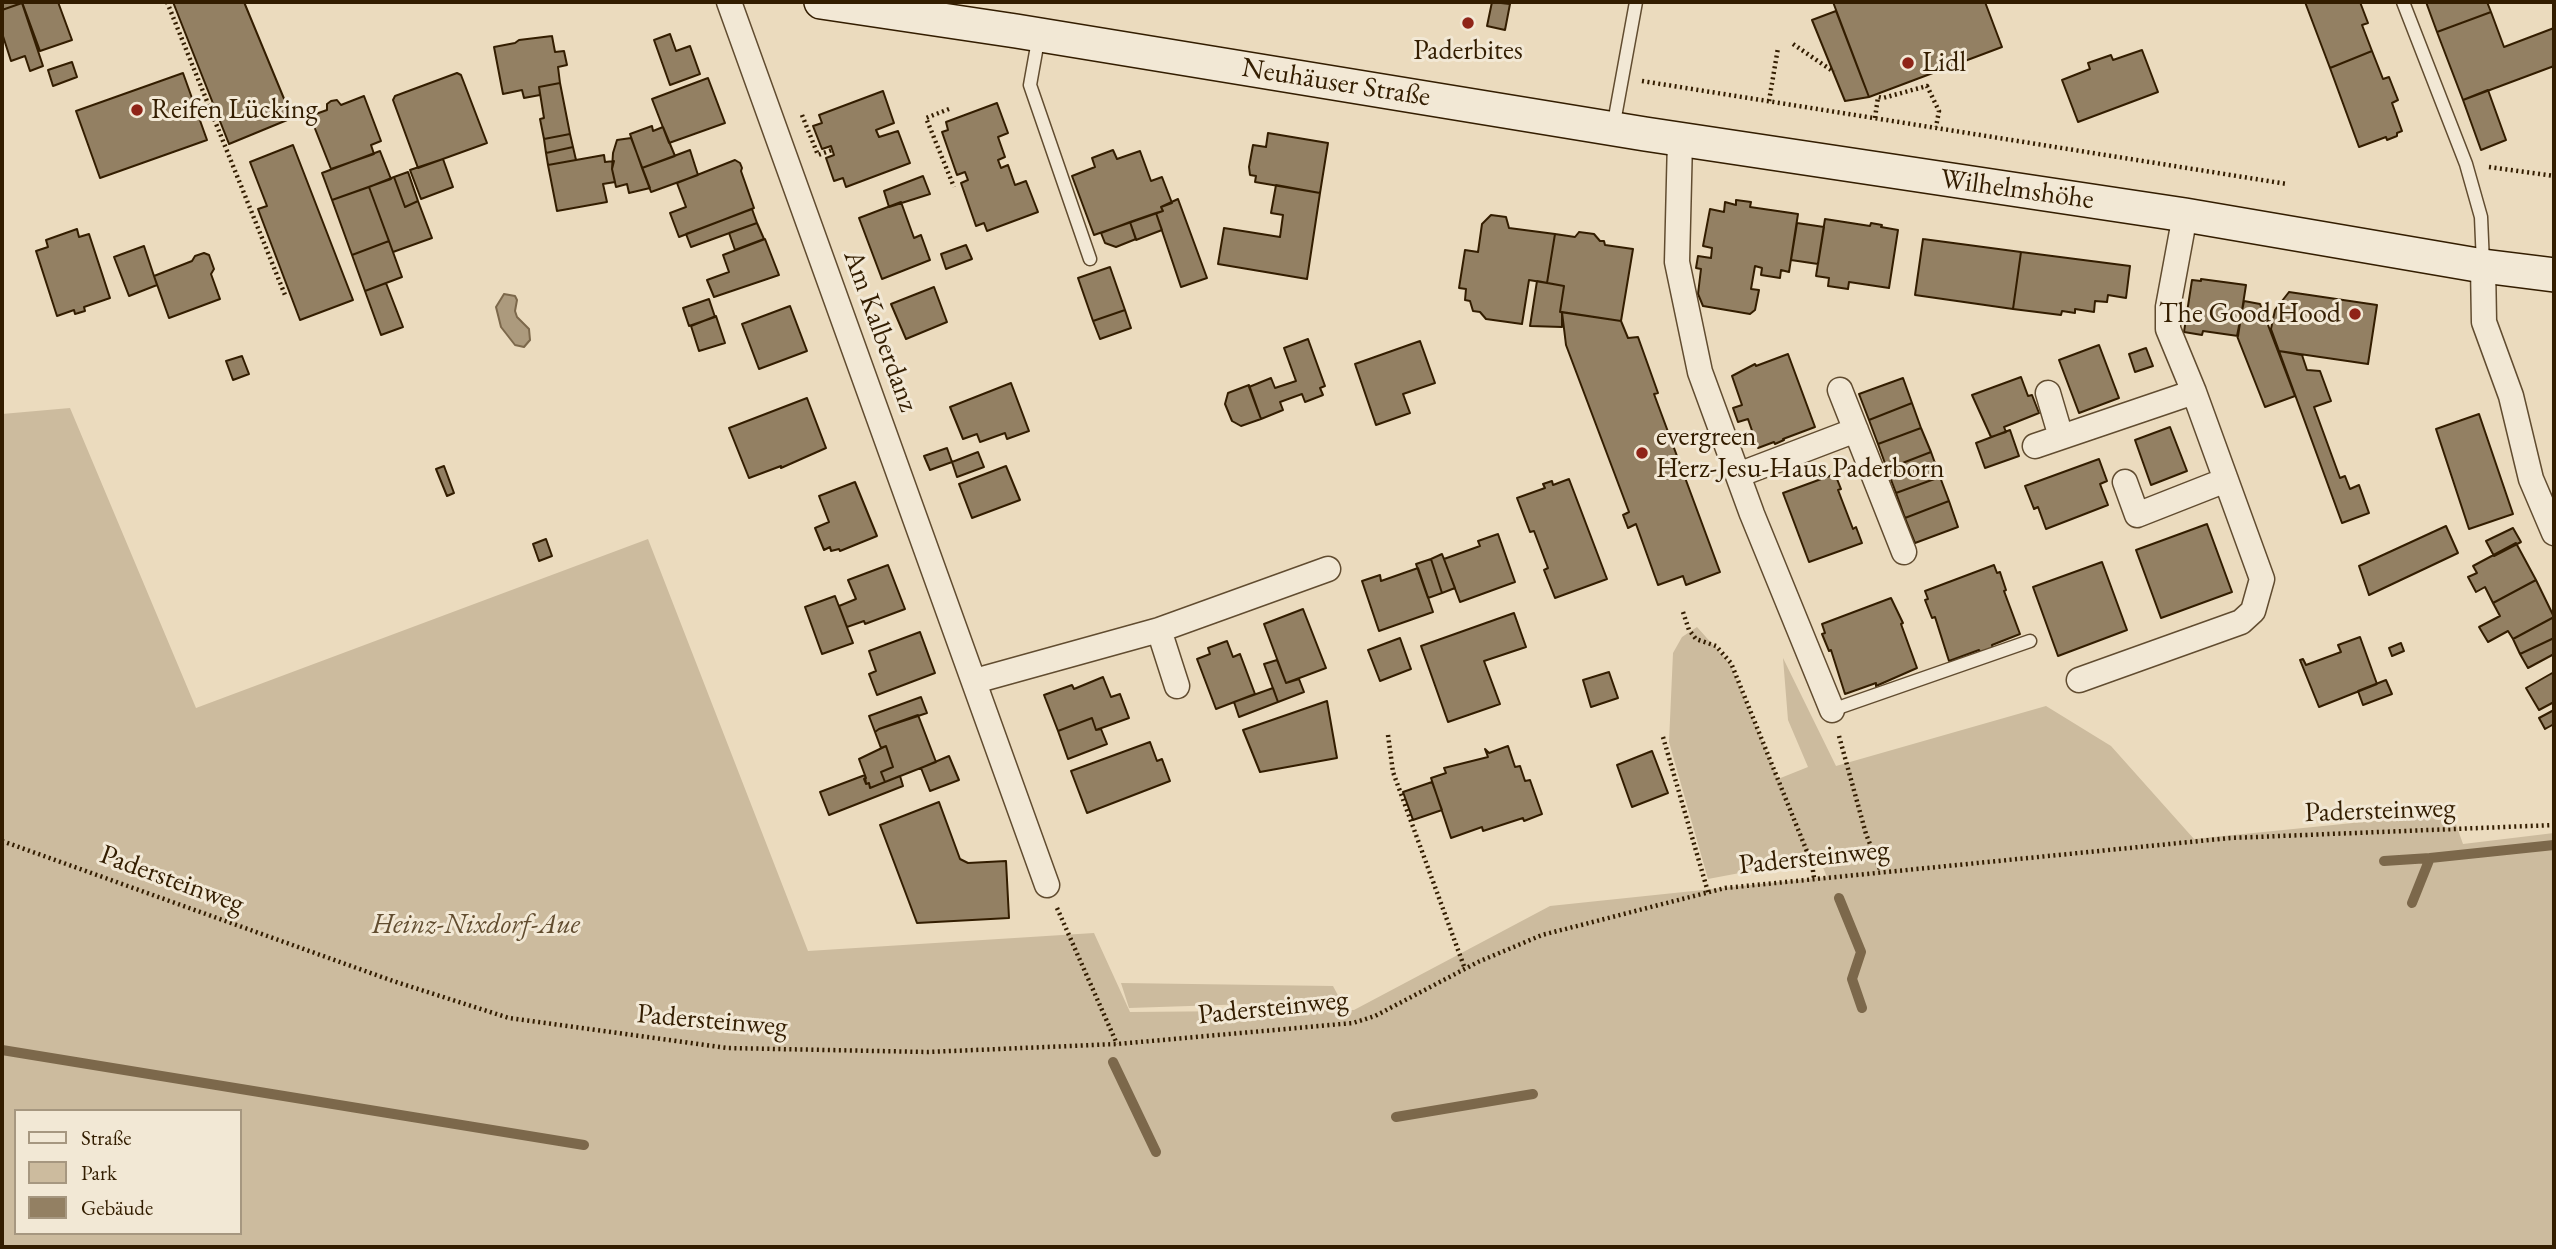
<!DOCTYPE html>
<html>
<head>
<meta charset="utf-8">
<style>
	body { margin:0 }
	#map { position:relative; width:2556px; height:1249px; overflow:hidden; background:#ebdbbe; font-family:"EB Garamond",serif }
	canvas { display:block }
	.frame { position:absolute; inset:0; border:4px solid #331d00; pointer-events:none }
	.legend { position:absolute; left:14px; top:1109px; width:228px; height:126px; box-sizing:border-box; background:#f2e8d5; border:2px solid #a69780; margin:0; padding:9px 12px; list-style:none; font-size:21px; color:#331d00 }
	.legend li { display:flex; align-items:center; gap:14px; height:35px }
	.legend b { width:35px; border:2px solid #a69780 }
</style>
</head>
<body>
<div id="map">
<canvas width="2556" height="1249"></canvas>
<div class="frame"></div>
<ul class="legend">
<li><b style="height:9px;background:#f2e8d5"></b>Straße</li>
<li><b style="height:19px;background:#ccbb9e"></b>Park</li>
<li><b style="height:19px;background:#938063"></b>Gebäude</li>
</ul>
</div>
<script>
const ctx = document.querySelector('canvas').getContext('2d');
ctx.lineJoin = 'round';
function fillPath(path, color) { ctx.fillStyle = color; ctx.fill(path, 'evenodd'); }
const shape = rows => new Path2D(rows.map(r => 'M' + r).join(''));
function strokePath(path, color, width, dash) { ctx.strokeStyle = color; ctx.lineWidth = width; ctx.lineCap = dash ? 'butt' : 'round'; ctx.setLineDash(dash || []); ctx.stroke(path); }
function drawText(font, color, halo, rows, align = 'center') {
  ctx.font = font + ' "EB Garamond",serif'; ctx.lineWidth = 6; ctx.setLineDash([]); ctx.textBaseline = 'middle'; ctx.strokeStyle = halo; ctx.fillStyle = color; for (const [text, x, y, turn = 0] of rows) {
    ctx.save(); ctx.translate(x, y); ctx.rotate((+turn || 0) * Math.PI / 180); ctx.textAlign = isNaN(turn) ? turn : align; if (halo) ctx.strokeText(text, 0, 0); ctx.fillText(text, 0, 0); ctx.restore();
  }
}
const green = shape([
	[70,408,196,708,648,539,808,951,1094,933,1130,1012,1354,1010,1550,906,1827,877,1819,858,1708,879,1669,742,1673,653,1682,637,1697,627,1730,664,1778,779,1808,767,1788,720,1783,658,1836,766,2046,706,2111,746,2194,839,2452,813,2463,844,2554,833,2554,1247,2,1247,2,414],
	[16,1111,240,1111,240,1233,16,1233],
	[1121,983,1333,986,1341,1001,1129,1008]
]);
const water = shape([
	[504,294,515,296,517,300,515,311,517,317,529,329,530,340,524,347,515,345,501,327,496,307,504,294]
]);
const stream = shape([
	[2384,861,2430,858],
	[1839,898,1861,952,1852,979,1862,1008],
	[2412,903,2430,858,2554,845],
	[2,1050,584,1145],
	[1113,1062,1156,1152],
	[1396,1117,1533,1094]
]);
const building = shape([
	[2,2,22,2,22,3,2,10,2,2],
	[22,2,58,2,72,40,40,51,22,2],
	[173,2,244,2,292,118,229,144,173,2],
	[1492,2,1510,4,1505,30,1487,26,1492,2],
	[1833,2,1985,2,2002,47,1869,97,1833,2],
	[2305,2,2360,2,2368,23,2362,25,2372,51,2330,68,2305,2],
	[2426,2,2487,2,2491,12,2437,32,2426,2],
	[22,3,43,66,30,71,25,56,11,61,2,33,2,10,22,3],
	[1836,11,1862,79,1869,97,1845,101,1812,20,1836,11],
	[2491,12,2504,47,2554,28,2554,66,2463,100,2437,32,2491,12],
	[670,34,676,51,690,46,700,74,670,85,654,40,670,34],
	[552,36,555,52,564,51,567,65,558,67,560,83,539,87,540,95,524,98,522,90,503,94,494,47,515,43,519,40,552,36],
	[2142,50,2158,92,2078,122,2062,80,2090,69,2088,63,2111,55,2113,60,2142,50],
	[2372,51,2383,79,2389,77,2398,100,2392,103,2402,131,2397,133,2397,136,2387,140,2386,137,2359,147,2330,68,2372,51],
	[72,62,77,77,53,86,48,70,72,62],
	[183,73,207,140,100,178,76,111,183,73],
	[457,73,461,75,487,143,418,168,393,100,395,96,457,73],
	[708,78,725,123,669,143,652,99,708,78],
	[560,83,570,134,544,139,540,119,544,118,539,87,560,83],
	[2488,90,2506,140,2481,150,2463,100,2488,90],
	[883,91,894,123,876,130,879,137,898,131,910,163,846,187,843,178,834,181,826,158,834,155,831,146,822,149,813,126,822,123,819,115,883,91],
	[364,96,381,141,371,145,374,154,331,169,310,116,327,110,327,104,331,101,337,100,341,105,364,96],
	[997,103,1008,133,998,137,1005,157,998,160,1001,168,1008,165,1015,185,1026,181,1038,212,987,231,984,223,976,226,961,183,968,180,965,172,957,175,942,132,948,130,946,122,997,103],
	[652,126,653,131,663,127,675,156,642,168,630,134,652,126],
	[1268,133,1328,143,1320,193,1255,182,1256,176,1250,175,1249,167,1253,145,1266,147,1268,133],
	[570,134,573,147,546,153,544,139,570,134],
	[631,138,650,188,629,193,627,184,616,187,612,169,613,153,617,140,631,138],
	[293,145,353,300,300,320,258,209,267,206,250,162,293,145],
	[573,147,576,160,548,165,546,153,573,147],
	[690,150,698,175,651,192,642,168,690,150],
	[1113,150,1117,159,1140,151,1151,181,1162,177,1172,203,1161,207,1163,211,1094,235,1072,176,1095,167,1092,158,1113,150],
	[380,151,391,179,332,200,322,173,380,151],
	[604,155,605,162,614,161,612,169,615,182,603,184,607,202,557,211,548,165,604,155],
	[443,159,453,187,421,199,410,170,443,159],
	[735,160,740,163,742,168,741,171,754,208,679,237,670,213,686,207,677,183,735,160],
	[408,172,418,201,405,207,394,177,408,172],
	[923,176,930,194,889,207,884,191,923,176],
	[394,177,405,207,418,201,432,238,393,252,369,187,394,177],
	[1276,185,1320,193,1307,279,1218,264,1224,228,1280,237,1283,215,1271,213,1276,185],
	[369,187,389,241,352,255,332,200,369,187],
	[1178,199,1207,278,1181,287,1156,213,1163,211,1161,207,1178,199],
	[1736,200,1751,202,1750,207,1798,214,1789,272,1781,270,1780,278,1761,275,1762,268,1755,266,1751,289,1759,290,1755,310,1750,314,1703,306,1698,294,1701,269,1696,268,1698,256,1711,258,1712,248,1703,246,1710,209,1724,212,1725,202,1736,205,1736,200],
	[901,202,914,238,921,235,930,260,882,279,859,218,901,202],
	[752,209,757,223,691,247,686,234,752,209],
	[1156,213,1162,230,1136,240,1130,222,1156,213],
	[1491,215,1506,217,1509,228,1555,234,1547,283,1529,280,1522,324,1486,319,1480,312,1473,311,1470,301,1465,300,1466,289,1459,288,1465,250,1478,252,1482,224,1491,215],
	[1825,219,1870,226,1871,223,1882,225,1881,227,1898,230,1889,288,1849,282,1848,289,1828,286,1829,278,1816,276,1825,219],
	[1130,222,1136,239,1116,247,1105,243,1101,233,1130,222],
	[757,223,764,239,735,250,729,233,757,223],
	[1797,223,1824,227,1818,264,1791,260,1797,223],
	[77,229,79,237,89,234,110,298,84,307,85,311,75,314,74,310,57,316,36,251,48,247,46,240,77,229],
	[1579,232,1594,234,1600,241,1604,241,1605,245,1633,249,1621,321,1560,312,1564,286,1547,283,1555,234,1575,237,1579,232],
	[765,239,779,275,714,297,707,280,729,272,723,255,765,239],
	[1923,239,2021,252,2013,309,1915,295,1923,239],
	[389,241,402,277,365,291,352,255,389,241],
	[966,245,972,259,946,269,941,254,966,245],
	[144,246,157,285,129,296,114,257,144,246],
	[2021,252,2130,266,2126,298,2108,295,2107,302,2095,301,2094,312,2075,309,2075,313,2062,311,2061,315,2013,309,2021,252],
	[204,253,209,255,214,269,211,274,220,299,169,318,154,276,192,261,195,256,204,253],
	[1110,267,1125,310,1093,321,1078,278,1110,267],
	[2201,279,2246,285,2238,336,2203,331,2202,335,2184,332,2192,280,2201,281,2201,279],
	[1537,281,1564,286,1560,312,1562,312,1562,327,1530,326,1537,281],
	[386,283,403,327,381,335,365,291,386,283],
	[934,287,947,322,906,339,891,304,934,287],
	[2289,292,2377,305,2368,364,2279,351,2271,329,2275,310,2289,292],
	[709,299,715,317,689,326,683,308,709,299],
	[2244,301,2260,304,2295,396,2265,407,2237,336,2244,301],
	[790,306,807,351,759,369,742,324,790,306],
	[1125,310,1131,328,1100,339,1093,321,1125,310],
	[1562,312,1621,321,1628,338,1638,337,1658,393,1654,394,1720,572,1686,585,1683,576,1658,585,1636,524,1628,528,1623,515,1629,512,1566,345,1562,312],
	[716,316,725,343,699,351,691,326,716,316],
	[1308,339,1325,386,1320,388,1323,395,1305,402,1302,394,1280,402,1283,410,1261,419,1249,387,1271,378,1275,388,1296,381,1284,348,1308,339],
	[1420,341,1435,383,1403,394,1410,413,1376,425,1355,364,1420,341],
	[2099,345,2119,398,2079,413,2059,360,2099,345],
	[2146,348,2153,366,2135,372,2129,354,2146,348],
	[2279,351,2302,355,2307,370,2320,371,2331,401,2314,407,2340,478,2345,476,2350,489,2359,485,2369,513,2342,523,2279,351],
	[1788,354,1815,427,1783,439,1784,440,1775,444,1774,442,1758,448,1748,419,1738,422,1733,408,1742,405,1732,376,1755,364,1756,366,1788,354],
	[242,356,249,374,233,380,226,361,242,356],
	[2021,377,2028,396,2032,395,2039,413,2004,427,2006,432,1991,437,1972,395,2021,377],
	[1903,378,1912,403,1869,420,1859,394,1903,378],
	[1011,383,1029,431,1007,439,1005,433,980,442,977,434,963,439,950,407,1011,383],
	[1249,385,1261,419,1241,426,1232,421,1225,404,1228,393,1249,385],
	[807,398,826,448,781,468,781,466,749,478,729,428,807,398],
	[1912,403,1921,428,1878,444,1869,420,1912,403],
	[2479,414,2513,514,2469,529,2436,429,2479,414],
	[2170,427,2187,471,2151,485,2135,440,2170,427],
	[1921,428,1931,452,1887,469,1878,444,1921,428],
	[2010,430,2019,456,1985,468,1976,443,2010,430],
	[947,448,952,462,930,470,924,456,947,448],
	[978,452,984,467,957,477,952,462,978,452],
	[1931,452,1940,477,1896,493,1887,469,1931,452],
	[2099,459,2107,481,2100,484,2108,505,2046,529,2038,507,2034,509,2025,486,2099,459],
	[444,466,454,493,447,496,436,469,444,466],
	[1006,466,1020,500,972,518,959,484,1006,466],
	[1835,474,1841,489,1838,490,1853,529,1856,527,1862,543,1809,562,1783,493,1835,474],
	[1940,477,1949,501,1905,518,1896,493,1940,477],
	[1569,479,1607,579,1555,598,1544,570,1548,568,1534,531,1530,532,1517,498,1545,488,1543,484,1552,481,1553,485,1569,479],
	[855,482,877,536,840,551,839,549,831,551,830,547,824,550,815,528,829,522,819,496,855,482],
	[1949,501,1958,527,1915,543,1905,518,1949,501],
	[2207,524,2232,592,2161,618,2136,550,2207,524],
	[2446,526,2458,553,2369,595,2359,566,2446,526],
	[2513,528,2521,542,2494,556,2486,541,2513,528],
	[1498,534,1515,582,1460,602,1444,559,1480,546,1478,541,1498,534],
	[546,539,552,556,539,561,533,544,546,539],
	[2516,543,2536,580,2493,603,2485,587,2476,592,2468,577,2477,573,2473,566,2516,543],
	[1442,554,1455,588,1442,593,1431,559,1442,554],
	[1431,559,1442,593,1428,598,1416,564,1431,559],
	[2102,562,2127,630,2058,656,2033,587,2102,562],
	[888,565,905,609,865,624,864,621,847,627,839,606,856,599,848,580,888,565],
	[1994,565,1997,573,2000,572,2006,590,2004,591,2020,634,1992,645,1993,649,1981,654,1979,650,1949,661,1935,617,1932,618,1925,600,1928,599,1925,591,1994,565],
	[1418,568,1433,612,1379,631,1362,581,1380,575,1381,581,1418,568],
	[2536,580,2554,617,2513,639,2508,631,2488,642,2479,627,2500,616,2493,603,2536,580],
	[835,596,853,643,822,654,805,607,835,596],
	[1891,598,1903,623,1901,624,1917,668,1876,686,1876,683,1845,694,1831,650,1829,651,1822,634,1825,633,1822,624,1891,598],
	[1303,609,1326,668,1286,683,1264,624,1303,609],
	[1514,613,1526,647,1484,661,1500,704,1448,722,1421,646,1514,613],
	[2554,617,2554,638,2520,654,2513,639,2554,617],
	[920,632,935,673,877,695,869,674,876,671,869,651,920,632],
	[2360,637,2377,684,2319,707,2300,660,2303,659,2306,665,2341,652,2338,645,2360,637],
	[1400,638,1411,669,1380,681,1368,650,1400,638],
	[2554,638,2554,654,2528,668,2520,654,2554,638],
	[1227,641,1233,657,1240,654,1255,694,1216,709,1197,659,1210,654,1208,648,1227,641],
	[2401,643,2404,651,2392,656,2389,648,2401,643],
	[1277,660,1286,683,1299,679,1304,692,1278,702,1264,664,1277,660],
	[1609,672,1618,698,1591,707,1583,680,1609,672],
	[2554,672,2554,702,2539,710,2526,688,2554,672],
	[1103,677,1111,697,1120,694,1129,718,1096,730,1092,718,1058,731,1044,695,1072,685,1074,689,1103,677],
	[2386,680,2392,694,2363,705,2358,691,2386,680],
	[1273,688,1278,702,1239,717,1234,702,1273,688],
	[921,697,927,713,879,729,875,732,869,716,921,697],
	[1327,701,1337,758,1260,772,1243,730,1327,701],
	[2554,710,2554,724,2545,729,2539,718,2554,710],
	[918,715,936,762,885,782,881,772,893,767,886,746,881,748,875,732,879,729,918,715],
	[1092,718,1096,730,1101,729,1107,744,1068,759,1058,731,1092,718],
	[1150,742,1157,761,1162,759,1170,781,1087,813,1071,771,1150,742],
	[886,746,893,767,881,772,885,782,870,788,869,783,866,784,864,779,866,778,859,759,886,746],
	[1508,746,1515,767,1520,766,1525,781,1530,780,1542,814,1524,821,1523,818,1483,831,1482,827,1451,838,1431,778,1446,773,1444,768,1488,757,1485,749,1489,753,1508,746],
	[1652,751,1668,793,1632,807,1617,765,1652,751],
	[949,756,959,780,930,791,921,768,949,756],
	[865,775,866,784,869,783,870,788,900,776,903,786,829,815,820,792,865,775],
	[1432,782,1442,810,1413,820,1403,792,1432,782],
	[939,802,960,859,968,863,1006,861,1009,918,917,923,880,825,939,802]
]);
const path = shape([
	[167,2,285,295],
	[1793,44,1834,72],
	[1642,81,2287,184],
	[1769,101,1778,48],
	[949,109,926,118,954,187],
	[802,115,818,155,832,150],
	[1875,118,1878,97,1883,98,1927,86,1939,111,1936,127],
	[2489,167,2554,176],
	[1683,612,1689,630,1696,639,1716,646,1731,663,1812,864,1814,878],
	[1388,735,1393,772,1465,969],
	[1839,736,1866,834,1881,872],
	[1663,737,1708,892],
	[2,841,393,981,509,1018,727,1048,928,1052,1117,1044,1353,1023,1375,1016,1478,962,1542,935,1725,888,2230,838,2554,825],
	[1057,908,1117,1044]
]);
const lane = shape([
	[2403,2,2466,164,2481,217,2483,264],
	[1039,35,1030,85,1090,259],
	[1613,128,1636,2],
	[1832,710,2030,641]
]);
const street = shape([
	[729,2,1047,885],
	[1680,140,1677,262,1700,372,1752,514,1832,710],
	[2483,266,2484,322,2511,396,2531,479,2554,533],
	[1840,390,1904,552],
	[2048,393,2061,437],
	[2035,446,2194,392],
	[1738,475,1856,430],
	[2125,482,2137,515,2226,480],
	[1159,630,1177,686],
	[2079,680,2241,622,2253,611,2262,579,2194,392,2168,329,2168,307,2185,215],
	[975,681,1159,630,1328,569]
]);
const secondary = shape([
	[821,2,1016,31,1645,134,2185,215,2483,266,2554,275]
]);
const markers = [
	[1468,23,7,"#8f2418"],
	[1908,63,7,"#8f2418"],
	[137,110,7,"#8f2418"],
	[2355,314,7,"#8f2418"],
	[1642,453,7,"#8f2418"]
];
const poiNames = [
	["Paderbites",1468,51,"center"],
	["Lidl",1922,63],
	["Reifen Lücking",151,110],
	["The Good Hood",2341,314,"right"],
	["evergreen",1656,437],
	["Herz-Jesu-Haus Paderborn",1656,469]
];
const streetNames = [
	["Neuhäuser Straße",1336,83,9],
	["Wilhelmshöhe",2017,190,8],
	["Am Kalberdanz",880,331,70],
	["Padersteinweg",2380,811,-2],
	["Padersteinweg",1814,858,-6],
	["Padersteinweg",172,880,20],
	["Padersteinweg",1273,1008,-6],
	["Padersteinweg",712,1021,5]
];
const parkNames = [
	["Heinz-Nixdorf-Aue",476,925]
];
fillPath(green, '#ccbb9e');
fillPath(water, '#ac9a7d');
strokePath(water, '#7c684b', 2);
strokePath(stream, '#7c684b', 10);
fillPath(building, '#938063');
strokePath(building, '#331d00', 2);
strokePath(lane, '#614c30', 15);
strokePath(street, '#614c30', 27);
strokePath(secondary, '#331d00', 36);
strokePath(path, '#331d00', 4.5, [2, 3.5]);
strokePath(lane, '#f2e8d5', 12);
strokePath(street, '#f2e8d5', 24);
strokePath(secondary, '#f2e8d5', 33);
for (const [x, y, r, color] of markers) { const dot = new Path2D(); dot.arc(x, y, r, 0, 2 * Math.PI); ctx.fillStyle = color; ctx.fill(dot); strokePath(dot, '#f2e8d5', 2.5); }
drawText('28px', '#331d00', '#f2e8d5', poiNames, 'left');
drawText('28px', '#331d00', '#f2e8d5', streetNames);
drawText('italic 28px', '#614c2f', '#f2e8d5', parkNames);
</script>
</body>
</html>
